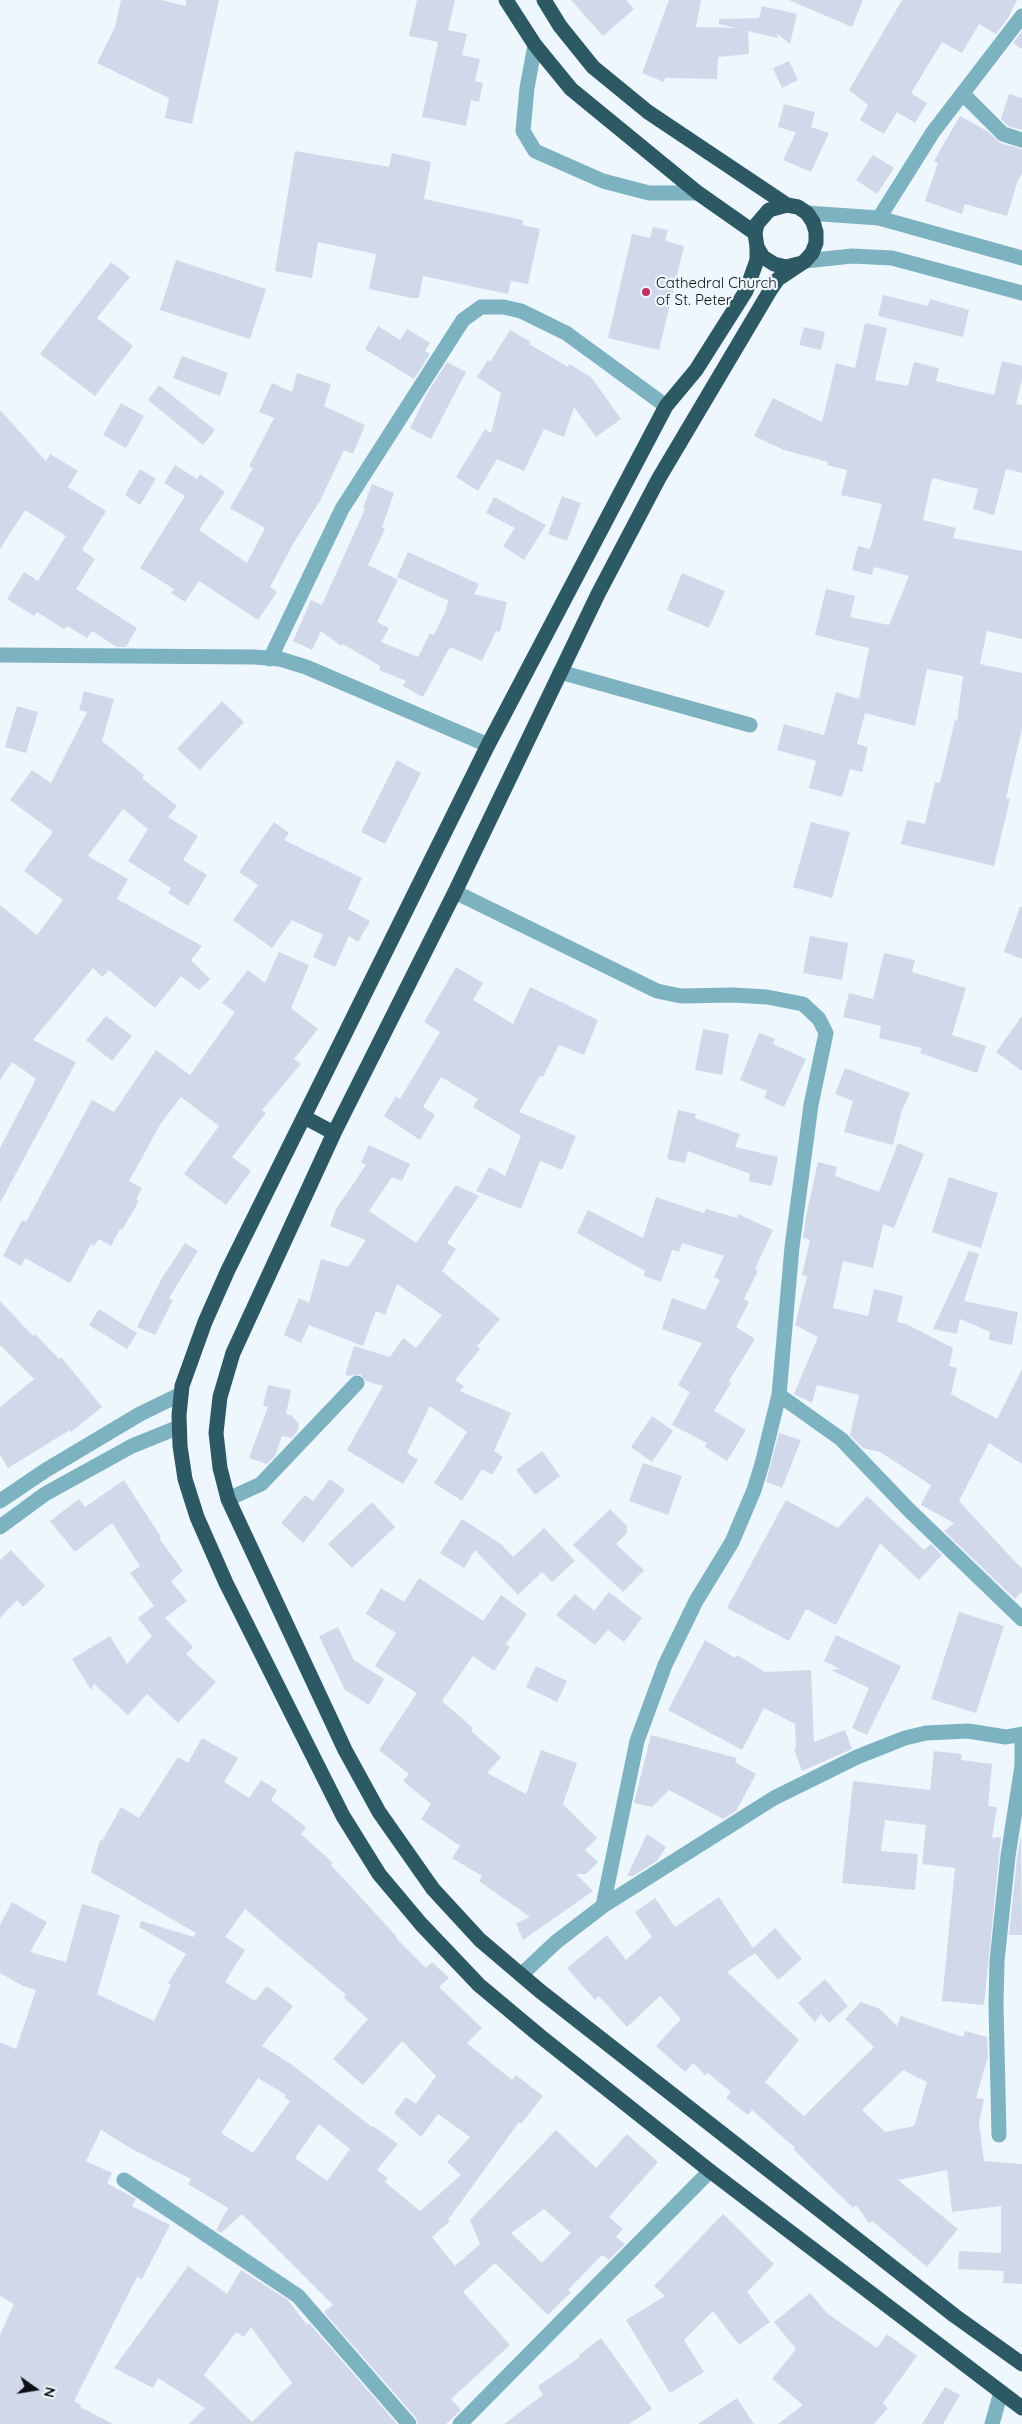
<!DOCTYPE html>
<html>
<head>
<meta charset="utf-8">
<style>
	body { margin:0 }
	#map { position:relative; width:1022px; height:2424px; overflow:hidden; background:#eef7fe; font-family:Quicksand,sans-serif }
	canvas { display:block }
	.north { position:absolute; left:10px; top:2364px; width:50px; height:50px; -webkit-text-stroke:4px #eef7fe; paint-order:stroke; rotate:103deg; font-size:14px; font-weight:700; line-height:20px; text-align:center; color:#0c1115 }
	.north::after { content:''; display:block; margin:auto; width:18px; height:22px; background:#0c1115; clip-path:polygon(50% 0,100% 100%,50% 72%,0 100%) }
</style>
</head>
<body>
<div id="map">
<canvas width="1022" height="2424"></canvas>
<div class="north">N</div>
</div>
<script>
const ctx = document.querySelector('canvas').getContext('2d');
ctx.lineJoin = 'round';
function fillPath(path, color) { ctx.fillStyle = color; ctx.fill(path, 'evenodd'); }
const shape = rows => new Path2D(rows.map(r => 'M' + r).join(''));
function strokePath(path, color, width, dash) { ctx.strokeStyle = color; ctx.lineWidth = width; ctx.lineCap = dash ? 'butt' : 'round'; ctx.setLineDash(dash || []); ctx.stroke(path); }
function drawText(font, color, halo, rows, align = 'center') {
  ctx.font = font + ' Quicksand,sans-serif'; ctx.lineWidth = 4.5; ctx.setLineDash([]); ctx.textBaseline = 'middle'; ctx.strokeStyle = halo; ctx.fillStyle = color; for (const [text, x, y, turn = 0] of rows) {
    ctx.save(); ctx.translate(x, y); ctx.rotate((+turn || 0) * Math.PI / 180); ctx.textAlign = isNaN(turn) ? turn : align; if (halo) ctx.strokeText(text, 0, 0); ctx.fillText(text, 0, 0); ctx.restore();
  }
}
const building = shape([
	[121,0,161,0,186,6,186,0,219,0,192,124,165,118,169,98,97,63,115,27],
	[417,0,455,0,448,30,467,34,462,55,480,59,475,81,483,83,479,102,471,100,466,126,422,117,438,42,409,36],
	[571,0,626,0,634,9,603,36],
	[669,0,701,0,696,27,736,28,719,24,719,19,759,18,762,6,797,14,790,44,776,33,778,38,748,31,749,54,718,57,717,79,665,78,664,82,642,73],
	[789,0,863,0,852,27],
	[902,0,1017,0,1008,18,996,34,979,24,962,53,942,42,911,93,927,103,915,123,897,112,884,134,860,120,868,105,849,90],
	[1022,31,1022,49,1013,43],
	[789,61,798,80,782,88,773,68],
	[1009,94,1022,98,1022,130,1008,126,1001,119],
	[784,104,815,112,811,127,829,133,811,172,783,160,796,132,778,127],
	[960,116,987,131,1000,143,1022,149,1022,173,1017,183,1007,216,965,204,962,214,925,201,938,163,934,161],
	[295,151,389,167,392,153,431,162,424,199,523,220,522,225,540,229,528,284,511,281,508,294,423,276,419,298,412,298,369,289,376,254,318,242,312,278,275,271],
	[873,155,894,168,877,194,856,180],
	[653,227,668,230,665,241,684,246,659,350,608,338,632,234,650,238],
	[176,260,266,289,250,339,160,310],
	[111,262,130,277,97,318,133,346,95,396,40,354],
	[883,295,928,306,930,299,969,310,963,337,878,316],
	[865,323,887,328,875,380,908,386,914,362,939,368,936,381,994,395,1002,361,1022,366,1022,379,1016,404,1022,405,1022,473,1006,469,994,515,973,509,978,489,932,478,923,520,956,528,953,538,1022,551,1022,639,987,631,980,664,1022,673,1022,729,1006,798,1010,799,994,866,901,844,907,820,925,824,935,782,940,783,955,720,957,721,963,676,927,669,915,726,865,713,857,744,868,747,862,772,850,769,842,797,809,788,816,761,777,750,784,724,824,735,836,692,859,699,869,648,815,635,826,589,855,596,850,617,889,625,909,576,874,567,872,575,852,570,858,546,870,549,882,504,841,495,847,470,827,465,828,462,784,450,754,436,773,398,822,422,836,363,855,368],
	[378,326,400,340,407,329,430,343,425,351,430,354,414,379,365,349],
	[804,327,825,332,821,350,799,345],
	[510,330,531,342,529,344,568,367,569,364,591,377,621,419,596,437,574,407,564,437,544,429,524,471,497,459,478,491,456,477,485,429,491,433,501,393,477,377,488,360,490,362],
	[182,356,228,373,220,396,173,378],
	[447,362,466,372,431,439,410,428,428,392],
	[297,373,331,384,324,406,365,425,353,454,344,450,321,499,293,544,270,587,277,592,258,620,199,581,185,602,171,593,174,589,140,568,185,496,164,483,175,465,197,479,200,474,225,492,199,530,247,563,265,528,230,508,253,468,249,466,274,418,259,412,272,383,292,392],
	[159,385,215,430,203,445,148,400],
	[121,403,144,416,126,448,103,435],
	[0,410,46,461,50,454,78,471,68,487,106,511,82,550,95,559,76,589,137,628,126,647,117,647,92,631,87,638,67,626,64,629,37,612,34,616,7,599,24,572,38,581,66,536,25,510,0,549],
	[140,469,156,479,140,505,125,495],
	[372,484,394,493,382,527,385,529,368,565,398,580,377,622,389,628,381,642,418,657,430,633,434,635,447,608,446,607,449,601,397,577,408,552,479,584,474,594,507,602,500,632,496,631,482,661,450,647,423,697,403,686,406,681,379,670,380,666,343,644,341,646,321,631,312,650,293,641,311,600,322,605,365,509,363,508],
	[562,496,581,503,567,541,548,534],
	[494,497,546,525,524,560,503,546,515,528,486,513],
	[682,573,725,591,709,628,667,610],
	[84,691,114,699,102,741,144,775,142,778,177,806,168,817,198,836,183,860,207,875,188,906,168,893,171,888,128,861,148,829,123,809,88,856,128,879,117,899,202,946,191,960,210,979,199,990,181,976,155,1008,109,970,102,977,93,968,33,1040,76,1062,0,1203,0,1148,36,1079,12,1062,0,1080,0,905,37,935,63,900,24,871,53,832,10,800,32,770,51,783,87,712,79,710],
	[222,701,244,722,200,770,177,749],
	[17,706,38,712,26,753,5,747],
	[397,760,421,773,385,844,361,832],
	[274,822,289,833,284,840,362,878,348,909,370,921,358,942,349,936,335,967,313,957,323,935,292,920,272,948,233,920,258,885,239,872],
	[811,822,850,832,832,898,793,887],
	[1020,907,1022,907,1022,959,1004,952],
	[810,936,848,943,842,980,803,973],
	[279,952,309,965,291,1008,318,1029,294,1059,301,1064,262,1110,266,1113,232,1157,251,1171,226,1205,184,1174,219,1126,181,1097,161,1123,129,1181,142,1188,136,1199,139,1201,122,1230,120,1229,111,1246,99,1239,94,1246,91,1244,70,1283,25,1258,21,1266,3,1256,22,1220,26,1222,92,1100,114,1112,156,1050,190,1075,235,1012,222,1003,248,970,265,983],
	[884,953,915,960,912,972,966,988,952,1035,986,1046,977,1073,920,1053,922,1048,879,1038,881,1026,843,1017,849,993,873,999],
	[456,967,483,983,473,1000,513,1024,530,987,598,1020,584,1055,559,1045,543,1077,540,1076,519,1112,576,1136,562,1170,540,1161,521,1209,476,1191,489,1167,505,1176,521,1136,473,1107,478,1099,441,1077,423,1107,435,1115,420,1140,384,1116,396,1096,400,1099,440,1032,424,1022],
	[106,1016,132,1036,112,1061,86,1040],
	[1022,1016,1022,1071,996,1052],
	[703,1029,729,1034,722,1075,695,1070],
	[759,1033,775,1039,773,1044,806,1059,784,1107,764,1098,767,1091,740,1080],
	[845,1068,910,1093,902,1110,893,1145,844,1132,853,1101,835,1094],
	[678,1110,696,1114,695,1118,740,1134,735,1147,778,1157,772,1186,749,1181,750,1174,688,1151,685,1163,667,1159],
	[898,1143,924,1154,894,1228,883,1224,873,1268,843,1261,833,1308,868,1316,874,1289,903,1296,897,1322,906,1324,953,1348,949,1366,957,1368,951,1394,997,1419,1022,1369,1022,1464,989,1443,959,1501,1022,1569,1022,1592,1015,1599,944,1531,954,1523,921,1505,931,1485,880,1452,863,1448,850,1435,859,1395,817,1385,812,1403,794,1394,818,1337,795,1325,807,1276,802,1275,810,1240,803,1238,806,1216,818,1162,837,1167,835,1176,879,1192],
	[369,1145,410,1164,402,1181,392,1177,369,1211,416,1243,456,1185,479,1196,447,1243,456,1249,442,1271,500,1319,477,1346,480,1349,455,1380,464,1386,460,1391,511,1413,494,1451,503,1457,492,1475,482,1469,462,1501,434,1483,467,1432,430,1406,407,1453,418,1460,403,1484,347,1450,383,1386,366,1381,360,1374,350,1376,345,1375,354,1346,390,1357,403,1338,416,1348,442,1315,397,1284,385,1315,376,1311,363,1346,309,1325,301,1343,284,1335,299,1298,309,1303,321,1259,348,1267,366,1240,330,1226,336,1209,366,1165,361,1162],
	[949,1177,998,1193,981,1248,932,1232],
	[656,1197,704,1213,706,1209,737,1218,738,1214,773,1230,755,1269,758,1271,744,1299,749,1302,736,1327,755,1339,729,1381,731,1383,714,1411,746,1430,727,1461,705,1447,707,1443,672,1425,690,1392,678,1385,702,1343,662,1329,672,1298,705,1310,720,1280,714,1277,724,1256,682,1243,679,1252,672,1250,661,1282,644,1276,645,1271,577,1233,588,1210,643,1238],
	[185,1243,198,1251,169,1298,173,1300,155,1335,137,1327,162,1278],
	[969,1251,979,1254,964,1301,1018,1312,1012,1345,989,1340,990,1332,960,1319,957,1334,933,1329],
	[0,1301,33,1336,35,1334,59,1359,61,1357,102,1407,71,1432,70,1430,8,1468,0,1455,0,1407,34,1379,0,1345],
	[99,1309,137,1333,127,1349,89,1325],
	[268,1385,291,1390,286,1414,291,1415,299,1424,297,1432,292,1438,282,1436,275,1456,267,1464,249,1458,268,1407,263,1406],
	[652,1416,673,1431,652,1462,631,1447],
	[779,1433,801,1440,782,1488,766,1482],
	[542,1451,560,1476,535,1495,516,1470],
	[643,1463,682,1476,668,1515,629,1501],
	[330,1479,345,1490,303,1543,281,1523,305,1495,313,1501],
	[124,1480,161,1537,159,1538,183,1571,171,1581,187,1601,165,1618,193,1647,186,1654,216,1682,178,1723,147,1694,128,1715,94,1684,91,1690,72,1659,110,1636,127,1664,152,1636,138,1618,154,1606,130,1573,140,1566,112,1523,75,1552,50,1521,79,1499,85,1507],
	[867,1496,924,1550,931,1544,942,1555,919,1580,880,1543,836,1625,806,1609,789,1641,727,1608,786,1500,838,1528],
	[372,1502,395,1527,352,1568,328,1544],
	[610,1509,627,1526,627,1533,616,1544,644,1570,623,1592,573,1545],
	[462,1519,501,1544,513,1557,544,1528,575,1561,552,1582,542,1572,518,1595,475,1550,464,1568,440,1553],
	[11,1550,45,1586,23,1607,17,1600,0,1618,0,1560],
	[419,1578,483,1621,501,1595,527,1614,506,1644,510,1647,494,1671,473,1656,442,1701,473,1728,471,1731,501,1757,487,1773,526,1794,541,1750,577,1763,563,1804,597,1838,585,1850,598,1862,586,1874,576,1874,593,1891,523,1940,516,1923,530,1917,479,1881,482,1876,452,1858,460,1846,421,1819,431,1804,403,1781,409,1774,379,1750,417,1693,375,1666,396,1633,366,1614,381,1588,404,1602],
	[609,1592,642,1618,624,1642,608,1630,595,1645,556,1615,575,1594,594,1611],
	[959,1612,1004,1626,976,1713,931,1699],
	[338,1627,354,1660,384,1679,369,1705,345,1690,319,1636],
	[836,1635,901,1666,867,1735,852,1728,869,1688,831,1670,840,1669,824,1661],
	[705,1640,735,1658,737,1655,765,1672,811,1670,814,1742,845,1730,852,1749,802,1771,794,1749,796,1748,795,1724,764,1708,742,1750,668,1710],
	[536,1666,567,1681,557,1702,526,1687],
	[651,1735,737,1758,735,1762,756,1774,736,1811,723,1819,669,1790,652,1807,634,1803],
	[202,1738,238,1758,224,1782,249,1798,261,1780,277,1790,271,1800,306,1827,301,1834,333,1863,331,1865,397,1937,396,1938,426,1968,432,1962,449,1978,439,1987,482,2028,467,2043,512,2080,516,2075,543,2096,521,2124,519,2122,448,2220,450,2221,432,2237,455,2266,480,2244,470,2220,556,2130,596,2168,627,2134,658,2162,609,2217,623,2229,616,2237,625,2244,609,2260,602,2255,568,2290,571,2292,548,2315,495,2263,463,2292,510,2345,451,2399,461,2410,446,2424,418,2424,416,2418,324,2312,333,2305,242,2214,221,2233,216,2230,228,2208,188,2184,191,2179,132,2149,101,2130,86,2161,112,2173,107,2183,136,2199,132,2206,170,2225,142,2279,137,2277,74,2401,81,2405,80,2407,113,2424,0,2424,0,2335,14,2304,0,2296,0,2042,16,2049,36,1990,23,1986,0,1973,0,1925,12,1902,47,1922,30,1952,66,1962,82,1904,120,1915,97,1994,154,2021,171,1985,168,1983,186,1954,139,1927,141,1921,194,1937,196,1933,91,1872,100,1840,102,1841,121,1807,139,1818,178,1757,188,1763],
	[245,1909,346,1995,344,1998,368,2019,333,2059,363,2085,402,2041,436,2076,416,2104,406,2097,394,2113,421,2137,438,2114,470,2137,447,2162,461,2175,420,2211,385,2182,388,2178,377,2170,398,2144,373,2126,372,2127,291,2064,262,2046,293,2006,267,1986,255,2001,225,1982,245,1950,225,1937],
	[258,2078,286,2095,284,2097,290,2101,253,2153,221,2133],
	[319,2124,350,2149,327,2181,295,2158],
	[544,2209,571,2233,542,2263,511,2233],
	[934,1751,962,1754,961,1760,992,1764,988,1806,997,1807,992,1838,1001,1837,984,2005,942,2001,955,1868,922,1864,926,1825,885,1820,881,1851,918,1854,915,1890,842,1883,853,1781,930,1790],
	[647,1834,666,1847,657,1861,633,1876,627,1876],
	[1021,1835,1022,1935,1009,1935,1017,1857],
	[719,1897,753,1948,775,1928,802,1959,778,1980,755,1953,727,1972,799,2040,765,2082,804,2116,874,2047,845,2019,861,2002,880,2009,897,2026,901,2016,963,2037,965,2031,987,2037,988,2057,976,2098,984,2099,979,2123,984,2161,1022,2164,1022,2284,1003,2283,1004,2271,958,2269,959,2251,1001,2253,1001,2206,952,2212,947,2170,898,2180,958,2229,927,2267,872,2221,869,2223,856,2205,853,2208,793,2149,795,2148,752,2110,748,2115,726,2098,731,2092,708,2073,705,2075,693,2063,685,2072,656,2046,681,2019,660,1996,627,2027,599,1996,595,2000,567,1968,607,1935,626,1960,652,1937,635,1912,655,1898,675,1927],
	[903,2070,927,2082,914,2126,885,2132,862,2110],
	[825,1979,848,2006,829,2023,821,2014,815,2022,798,2003],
	[723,2214,774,2264,747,2292,770,2322,739,2345,713,2311,684,2340,704,2372,670,2393,626,2320,665,2296,654,2286],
	[188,2266,227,2294,241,2270,288,2300,307,2325,309,2323,397,2424,189,2424,205,2408,158,2378,153,2388,114,2368],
	[251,2327,292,2383,252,2422,204,2375,236,2332,244,2337],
	[810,2293,828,2314,877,2348,887,2334,917,2356,883,2403,888,2408,874,2424,778,2424,803,2405,772,2379,796,2349,774,2322],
	[601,2338,652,2409,629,2424,504,2424,543,2395,538,2386,580,2357,579,2355],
	[945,2387,960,2395,943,2424,922,2424],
	[737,2398,754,2424,698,2424]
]);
const minor = shape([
	[535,45,527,88,523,131,535,151,603,181,649,193,698,193],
	[963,94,1003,134,1022,140],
	[807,213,879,218,1022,258],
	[879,218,933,132,1022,16],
	[805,261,852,256,892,258,1022,293],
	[0,655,254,657,280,659,306,667,488,745],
	[270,659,342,509,463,320,481,307,504,307,521,311,566,333,666,406],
	[560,672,750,725],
	[455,892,657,991,681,996,733,995,767,997,803,1004,819,1019,826,1033,811,1105,792,1247,779,1395,762,1464,754,1490,732,1542,696,1601,665,1665,637,1741,603,1906],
	[779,1395,841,1439,909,1510,1022,1619],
	[228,1499,261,1484,357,1383],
	[0,1501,46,1470,140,1414,181,1394],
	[0,1527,45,1494,132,1446,179,1427],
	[521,1975,556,1942,603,1906,774,1798,857,1757,905,1738,926,1733,968,1731,1006,1737,1022,1734],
	[999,2135,996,2005,997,1961,1008,1856,1022,1766,1022,1734],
	[124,2180,298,2296,409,2424],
	[460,2424,710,2171],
	[992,2424,1001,2392]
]);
const highway = shape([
	[506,0,535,45,571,89,698,193,755,233],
	[544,0,560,26,593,67,648,112,787,205],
	[757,247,757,260,746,291,696,370,666,406,488,745,228,1270,205,1322,182,1386,179,1415,180,1446,185,1479,197,1517,226,1583,343,1816,379,1874,421,1924,479,1985,540,2036,710,2171,1022,2408],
	[798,264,786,267,774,264,763,257,757,247,755,233,757,224,769,210,787,205,798,207,807,213,813,222,816,232,816,243,812,253,805,261,778,279,771,289,659,478,598,594,455,892,334,1133,233,1353,220,1397,216,1433,220,1468,228,1499,345,1750,379,1812,433,1889,480,1940,540,1991,955,2316,1022,2364],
	[304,1117,334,1133]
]);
const markers = [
	[646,292,5,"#bf3265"]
];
const poiNames = [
	["Cathedral Church",656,283],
	["of St. Peter",656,300]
];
fillPath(building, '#d1d8e9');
strokePath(minor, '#7db2c0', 15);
strokePath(highway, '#2c5964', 15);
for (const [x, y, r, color] of markers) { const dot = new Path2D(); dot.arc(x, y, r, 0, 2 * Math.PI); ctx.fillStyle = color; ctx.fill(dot); strokePath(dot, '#eef7fe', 2); }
drawText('15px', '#0c1115', '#eef7fe', poiNames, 'left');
</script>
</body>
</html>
